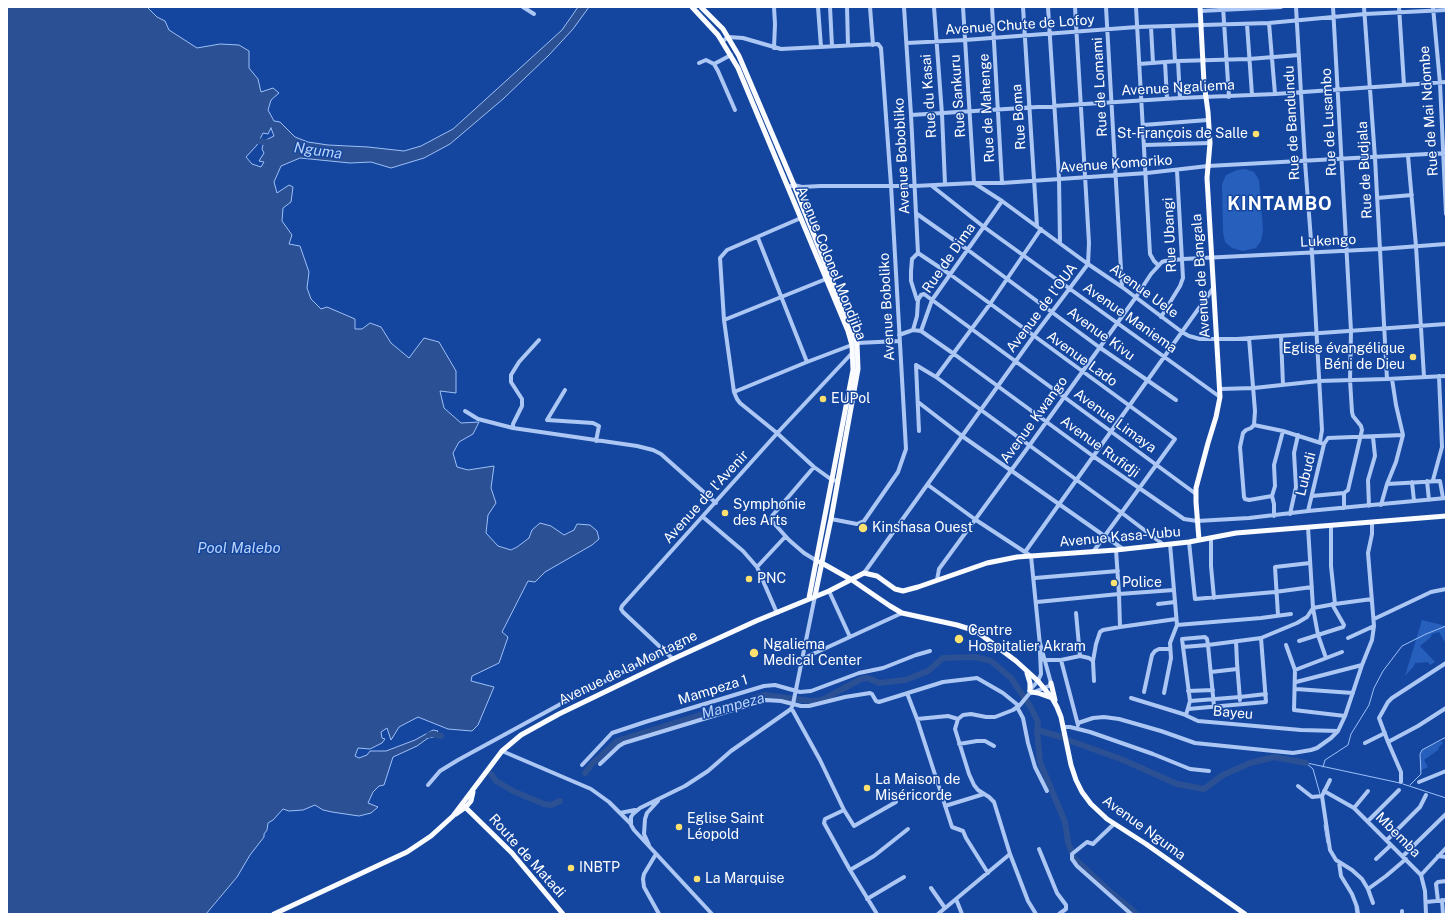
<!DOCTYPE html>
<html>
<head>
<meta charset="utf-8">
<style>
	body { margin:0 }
	#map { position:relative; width:1453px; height:921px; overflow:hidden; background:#14469f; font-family:"Public Sans",sans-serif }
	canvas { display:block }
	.frame { position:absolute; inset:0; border:8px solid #fff; pointer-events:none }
</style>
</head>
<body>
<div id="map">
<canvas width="1453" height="921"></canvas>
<div class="frame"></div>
</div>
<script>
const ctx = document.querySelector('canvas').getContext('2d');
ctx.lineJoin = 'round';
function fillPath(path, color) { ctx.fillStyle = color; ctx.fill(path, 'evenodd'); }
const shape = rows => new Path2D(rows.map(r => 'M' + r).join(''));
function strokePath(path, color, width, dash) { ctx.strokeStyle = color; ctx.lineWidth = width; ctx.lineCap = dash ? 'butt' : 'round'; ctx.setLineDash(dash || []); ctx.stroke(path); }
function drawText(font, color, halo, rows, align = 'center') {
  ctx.font = font + ' "Public Sans",sans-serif'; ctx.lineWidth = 3; ctx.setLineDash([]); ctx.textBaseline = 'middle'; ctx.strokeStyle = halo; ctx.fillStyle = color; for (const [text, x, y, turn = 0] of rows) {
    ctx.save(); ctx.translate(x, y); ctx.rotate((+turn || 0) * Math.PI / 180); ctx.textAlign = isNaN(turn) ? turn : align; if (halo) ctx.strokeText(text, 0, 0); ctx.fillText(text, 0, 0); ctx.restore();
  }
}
const green = shape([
	[1245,169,1254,172,1259,180,1263,230,1261,241,1256,248,1243,251,1232,248,1225,242,1223,232,1222,184,1226,175,1237,170],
	[1422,620,1446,626,1446,644,1439,632,1432,634,1430,638,1420,646,1435,662,1430,665,1428,662,1415,663,1414,666,1405,676],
	[1441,741,1443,743,1439,747,1438,750,1424,760,1428,767,1420,771,1421,752,1425,748]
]);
const water = shape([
	[7,7,147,7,157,17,165,21,169,30,197,48,220,44,239,45,249,51,249,68,258,79,261,92,273,88,279,93,271,100,268,110,274,121,280,122,295,137,308,142,328,145,368,147,404,151,421,146,453,129,562,30,578,7,589,7,573,29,549,55,503,99,450,144,424,158,391,168,371,162,350,163,300,158,281,166,274,182,277,193,289,185,293,187,291,202,283,208,282,221,292,235,289,244,300,246,309,272,307,288,311,299,321,309,327,307,355,319,355,329,362,329,370,323,381,327,391,343,409,358,424,338,439,342,456,371,456,393,440,391,444,408,461,423,479,422,473,434,459,442,453,453,457,467,468,470,494,466,491,488,496,503,488,515,486,533,498,546,511,550,517,547,529,538,532,530,540,523,551,526,564,535,574,530,577,524,590,525,597,531,599,539,592,545,545,572,535,582,528,581,502,632,508,637,499,663,472,676,471,681,494,687,478,725,472,731,448,729,418,717,399,727,391,740,387,728,381,732,382,738,385,739,382,743,370,749,358,748,355,756,359,758,367,755,370,751,386,751,415,740,433,730,438,731,434,737,428,738,417,746,393,757,384,785,379,786,373,792,368,803,378,807,371,813,359,816,332,812,323,810,315,805,303,810,289,811,283,809,273,820,268,823,267,830,264,834,264,837,250,855,237,877,206,914,7,914,7,7],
	[271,128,274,136,264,141,262,149,264,153,259,161,264,162,261,167,252,164,246,157,257,145,263,133,268,134,271,128]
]);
const stream = shape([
	[1306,763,1313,769,1320,794],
	[1307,763,1400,783],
	[1323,767,1325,760,1348,745,1351,734,1369,705,1374,688,1383,671,1402,646,1426,634,1446,626],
	[1403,784,1446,798],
	[1410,785,1421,774,1420,754,1422,750,1446,737],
	[1324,825,1327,843],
	[1355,907,1356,914]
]);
const river = shape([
	[251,140,271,143],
	[1037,730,1061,737],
	[429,735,432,734,441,736],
	[1068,740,1121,759,1177,784,1204,789,1223,775,1250,763,1274,757,1306,763],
	[585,773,592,764,617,741,764,695,811,701,822,700,861,679,868,678,879,683,905,680,928,671,943,658,975,657,991,661,1011,678,1030,706,1038,722,1037,730,1040,762,1065,822,1068,842,1074,858,1108,890,1129,907,1136,914],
	[491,774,496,781,513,791,544,804,551,805,560,801]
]);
const minor = shape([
	[523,7,534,14],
	[818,7,821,47],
	[830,7,832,46],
	[847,7,848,45],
	[870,7,873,45],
	[904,7,911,115,918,253,912,259,911,271,911,281,917,300],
	[934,7,942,114,945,184],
	[963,7,974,183,1002,201,1088,264,1122,287,1182,332,1189,336,1200,339,1237,339,1446,324],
	[992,7,1002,183],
	[1023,7,1037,226],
	[1048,7,1059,178,1060,243],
	[1106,7,1122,287],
	[1136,7,1150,254,1154,261,1158,265],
	[1223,7,1229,97],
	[1296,7,1305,162,1312,253,1322,430,1320,442],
	[1333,7,1351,331,1350,380,1352,412,1353,416,1361,426,1362,430,1348,490,1344,493,1344,508],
	[1364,7,1375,158,1387,379],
	[1399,7,1404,85],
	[1433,7,1440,83,1446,214],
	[1200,11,1281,7],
	[1269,23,1275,94],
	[1247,24,1252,95],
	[1173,26,1175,61],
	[1151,27,1153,63],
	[723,41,728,37,743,38,781,49,878,44,881,48,891,185,906,449,898,472,864,521,857,524,831,519],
	[907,43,965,40,1137,27,1269,23,1365,14,1446,10],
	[774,48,775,24,774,7],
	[1178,61,1180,98],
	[1165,62,1167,99],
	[699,63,706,60,714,64,718,71,735,110],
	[714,64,731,55],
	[1139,64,1178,61,1249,59,1299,55],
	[911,115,1180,98,1275,94,1446,82],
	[1143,125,1208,120],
	[1145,145,1210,143],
	[1408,156,1416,246,1424,377],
	[932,186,984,227,1220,397],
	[788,187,794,185,802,187,820,186,915,186,974,183,1002,183,1147,173,1208,166,1446,153],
	[1377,198,1412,195],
	[917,214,968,250,1099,347,1176,400],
	[801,218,727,250,720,258,724,320,734,392,737,399,740,403,777,433,814,467,832,480,838,481],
	[758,238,807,362],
	[918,253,951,275,1175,439,1093,552],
	[1161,317,1180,286,1183,278,1177,171],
	[724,320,826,279],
	[913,330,921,331,954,354,1093,456,1184,519,1197,521,1249,518,1308,511,1446,498],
	[921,331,932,300,1002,201],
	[899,335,913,330,917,316,918,300,921,295,924,294,1196,494],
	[1281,336,1283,385],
	[1249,338,1255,411,1254,425,1251,428,1246,430,1243,433,1240,447,1244,497,1245,499,1249,500,1272,496],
	[916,365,936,377,981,410,1122,513,1164,545],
	[916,365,919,431],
	[936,377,990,304,1041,229],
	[1220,389,1254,388,1319,381,1387,379,1446,376],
	[565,390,547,420,593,423,599,426,596,441],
	[734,392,807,362,857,343,899,341],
	[918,402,962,436,1123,549],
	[465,411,478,419,513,428,637,446,653,450,661,454,716,503],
	[1254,425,1283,431,1324,444,1308,511],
	[513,428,513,424,522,406,522,399,511,382,511,375,519,362,539,340],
	[1324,444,1328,438,1403,435],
	[814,467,772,516,771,520,789,540,804,553,817,561],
	[1433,480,1442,447,1439,376],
	[1427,481,1429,500],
	[1412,482,1414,501],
	[1387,484,1440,481,1443,498],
	[928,485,976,520,1031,556,1040,645],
	[1312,496,1344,493],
	[1381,505,1387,484,1396,462,1403,435,1396,405,1392,379],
	[1369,506,1368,480,1375,456,1373,437],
	[1290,514,1296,487,1294,453,1298,435],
	[1274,516,1274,504,1272,496,1275,486,1274,465,1283,431],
	[703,517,743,551,757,567,777,613],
	[1331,525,1331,566,1335,604],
	[1308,527,1313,608,1318,635,1326,658],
	[1211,538,1211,566,1214,598],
	[1189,542,1195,599,1275,592,1312,587],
	[1116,550,1119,594,1120,627],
	[1025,552,1214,287],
	[757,567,785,537],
	[864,573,1033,337,1088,264,1089,243,1075,7],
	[1035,578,1118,571],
	[937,580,939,569,1029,446,1136,297,1151,274,1162,262,1165,261,1183,259,1380,249,1446,244],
	[829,591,850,637],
	[1037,602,1119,594,1174,590],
	[1158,604,1175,602],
	[1076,613,1080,656],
	[1278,615,1275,567,1310,563],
	[1374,619,1431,592,1446,589],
	[1177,625,1261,618,1291,614],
	[1261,638,1297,623,1307,617,1313,608,1335,604,1372,599],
	[1348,638,1374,626],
	[1236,641,1237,663,1240,700],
	[1299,641,1343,627,1344,625,1332,604],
	[1286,645,1295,670,1294,710,1345,716],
	[1183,647,1208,645,1214,706],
	[673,659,623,612,621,609,622,606,781,429,853,352],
	[802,659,902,613],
	[1044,660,1061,660,1080,656,1089,658,1093,661],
	[1061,660,1078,725],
	[1295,670,1342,652],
	[1211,672,1237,669],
	[1094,681,1093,661,1096,644,1100,632,1103,630,1120,627,1176,619],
	[1296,682,1362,665],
	[1296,689,1353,693],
	[1029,691,1038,681,1041,674,1040,652],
	[1188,691,1213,690],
	[1144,692,1152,655,1155,651,1159,649,1170,649],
	[907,693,917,719,952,827,963,831,966,838,988,873],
	[1164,693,1171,658,1170,643,1177,625,1170,544],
	[1131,698,1183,714,1198,721,1301,730,1338,731],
	[1190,701,1240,697,1266,694],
	[1017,707,1023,718,1028,743,1035,767,1047,791],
	[791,709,793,711,820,760,844,810,825,819,824,823,850,870,877,914],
	[1186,715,1190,701,1182,639,1205,637,1207,639,1208,645,1261,638,1266,702,1188,709],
	[917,719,948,716,958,719],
	[1078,723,1093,718,1104,717,1119,719,1161,731,1195,743,1293,753,1311,750,1317,748,1331,738,1338,731,1345,716,1362,665,1372,640,1374,626,1368,553,1372,534,1372,523],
	[1063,727,1070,727,1090,732,1153,754,1190,769,1209,771],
	[1388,742,1379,718,1388,702,1392,698,1446,663],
	[1365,743,1385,733],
	[959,744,977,741,985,741,994,746],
	[502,751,591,789,609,802,631,824],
	[600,764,619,746,624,743,766,700,781,701,801,706,809,706,845,697,870,693,872,694,876,701,879,702,943,682,977,678,1003,693,1019,706],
	[582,765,612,733,645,722,764,686,775,685,800,692,811,691,859,673,883,668,916,655,930,651],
	[1330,780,1322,796,1330,850,1336,860,1352,870,1362,879,1368,889,1373,903],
	[1401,782,1401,772,1388,742,1418,726,1446,708],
	[1419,782,1446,771],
	[428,785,440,771,458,760,568,700,664,651],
	[1298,786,1312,797,1322,796],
	[1324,791,1354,808,1421,875,1425,891,1426,914],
	[945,806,984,794],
	[1354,808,1368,791],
	[844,810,854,826,896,802],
	[620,813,635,810],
	[1368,821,1399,790],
	[1114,824,1095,842,1093,844,1087,842,1072,854,1072,859,1077,866,1131,914],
	[1387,840,1420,807,1426,795],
	[649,845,644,834,645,819,647,813,658,801],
	[1039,849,1057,893,1066,905,1066,909,1059,914],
	[656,854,644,874,643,879,644,887,659,914],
	[1403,856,1446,814],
	[1438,856,1446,857],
	[1376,859,1391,845],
	[1339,862,1341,876,1352,894,1357,907,1358,914],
	[850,870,874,856,908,829],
	[1421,875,1446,848],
	[931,888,945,908],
	[1368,889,1386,876,1406,859],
	[867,899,904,877],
	[956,899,962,914],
	[1442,900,1443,914],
	[1438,901,1436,884,1438,882,1446,881],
	[1426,902,1446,900],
	[712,914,634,830,631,825,631,817,633,814,640,808,685,786,708,771,731,751,791,709,793,704,815,596],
	[938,914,1010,854],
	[1036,914,1028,901,1010,854,994,802,989,797,978,790,974,785,969,774,955,729,958,719,963,715,971,714,986,717,995,717,1013,710,1020,705,1029,694,1049,686,1051,683,1040,643],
	[1402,914,1402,911]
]);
const major = shape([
	[692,7,718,35,738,68,848,331,852,345,853,370,809,598],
	[701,7,723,29,739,56,794,185,857,343,858,369,831,519,815,596],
	[1199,540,1196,502,1196,488,1208,443,1216,417,1220,397,1207,178,1210,143,1208,112,1204,83,1200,7],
	[820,562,852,580,890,606,902,613,957,625,976,631,1016,661,1038,681,1052,698,1057,707,1061,717,1071,765,1076,780,1082,792,1091,804,1107,819,1146,844,1245,914],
	[1027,673,1030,683,1030,690],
	[1051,683,1055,700],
	[1032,692,1038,693,1052,698],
	[462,804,512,853,563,914],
	[456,814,466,807,471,801,473,792],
	[274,914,407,852,431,836,453,816,502,751,521,735,559,714,673,659,756,621,829,591,864,573,877,576,895,589,903,591,918,587,987,563,1017,557,1116,550,1189,542,1236,533,1446,516]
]);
const markers = [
	[1256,134,4,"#ffe16f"],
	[1413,357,4,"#ffe16f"],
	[823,399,4,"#ffe16f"],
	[725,513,4,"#ffe16f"],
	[863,528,5,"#ffe16f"],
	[749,579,4,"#ffe16f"],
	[1114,583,4,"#ffe16f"],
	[959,639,5,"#ffe16f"],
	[754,653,5,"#ffe16f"],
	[867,788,4,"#ffe16f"],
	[679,827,4,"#ffe16f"],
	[571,868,4,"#ffe16f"],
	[697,879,4,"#ffe16f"]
];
const streetNames = [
	["Avenue Chute de Lofoy",1020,25,-4],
	["Rue de Lomami",1100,87,-93],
	["Avenue Ngaliema",1178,88,-3],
	["Rue du Kasai",929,96,-94],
	["Rue Sankuru",958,96,-94],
	["Rue de Mahenge",987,108,-93],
	["Rue de Mai Ndombe",1429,111,-94],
	["Rue Boma",1019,117,-94],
	["Rue de Lusambo",1329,122,-93],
	["Rue de Bandundu",1292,123,-93],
	["Avenue Bobobliko",902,156,-93],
	["Avenue Komoriko",1116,164,-4],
	["Rue de Budjala",1365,170,-93],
	["Rue Ubangi",1170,235,-93],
	["Lukengo",1328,241,-3],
	["Rue de Dima",949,258,-55],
	["Avenue Colonel Mondjiba",831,263,68],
	["Avenue de Bangala",1201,276,-94],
	["Avenue Uele",1144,291,36],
	["Avenue Boboliko",887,307,-93],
	["Avenue de l’OUA",1042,308,-53],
	["Avenue Maniema",1130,318,35],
	["Avenue Kivu",1101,334,36],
	["Avenue Lado",1082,359,36],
	["Avenue Kwango",1034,420,-54],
	["Avenue Limaya",1115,421,36],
	["Avenue Rufidji",1100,447,36],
	["Lubudi",1306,474,-76],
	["Avenue de l'Avenir",706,497,-48],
	["Avenue Kasa-Vubu",1120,537,-5],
	["Avenue de la Montagne",628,668,-26],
	["Mampeza 1",713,690,-17],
	["Bayeu",1233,713,5],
	["Avenue Nguma",1144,828,36],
	["Mbemba",1398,835,45],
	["Route de Matadi",527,856,48]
];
const poiNames = [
	["St-François de Salle",1248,134,"right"],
	["Eglise évangélique",1405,349,"right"],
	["Béni de Dieu",1405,365,"right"],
	["EUPol",831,399],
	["Symphonie",733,505],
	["des Arts",733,521],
	["Kinshasa Ouest",872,528],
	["PNC",757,579],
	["Police",1122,583],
	["Centre",968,631],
	["Hospitalier Akram",968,647],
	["Ngaliema",763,645],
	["Medical Center",763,661],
	["La Maison de",875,780],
	["Miséricorde",875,796],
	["Eglise Saint",687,819],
	["Léopold",687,835],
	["INBTP",579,868],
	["La Marquise",705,879]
];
const waterNames = [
	["Nguma",318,151,8],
	["Pool Malebo",239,548],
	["Mampeza",733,706,-15]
];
const districtNames = [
	["KINTAMBO",1280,204]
];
fillPath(green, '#275fbd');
fillPath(water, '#2b5093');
strokePath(water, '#9ec0f7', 1);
strokePath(stream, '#9ec0f7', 1);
strokePath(river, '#2b5093', 6);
strokePath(minor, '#acc7f4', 4);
strokePath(major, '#f9fbff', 5);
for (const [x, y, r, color] of markers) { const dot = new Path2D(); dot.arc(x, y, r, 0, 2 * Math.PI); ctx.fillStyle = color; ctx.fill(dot); strokePath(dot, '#14469f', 1.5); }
drawText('14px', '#fff', '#14469f', streetNames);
drawText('14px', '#fff', '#14469f', poiNames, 'left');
drawText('italic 15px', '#b9d2fa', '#14469f', waterNames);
ctx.letterSpacing = '1px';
drawText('bold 18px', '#fff', '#14469f', districtNames);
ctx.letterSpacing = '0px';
</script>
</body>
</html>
